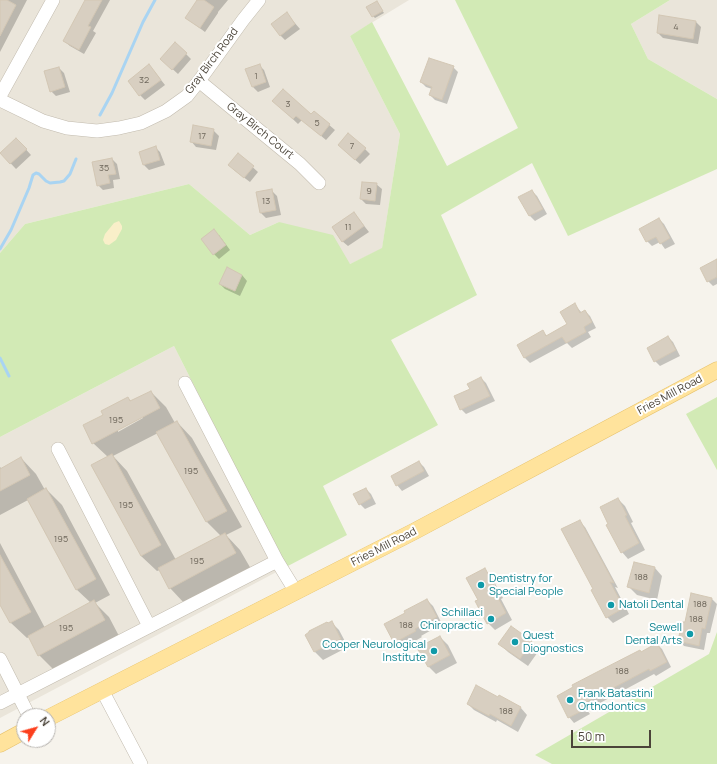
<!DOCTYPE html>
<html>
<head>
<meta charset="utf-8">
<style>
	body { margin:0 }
	#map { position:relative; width:717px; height:764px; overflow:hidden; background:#f6f3ec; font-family:Manrope,sans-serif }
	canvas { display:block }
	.north { position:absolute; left:16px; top:708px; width:40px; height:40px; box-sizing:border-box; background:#fff; border:1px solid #b7b4b0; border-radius:50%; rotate:53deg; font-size:11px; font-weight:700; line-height:16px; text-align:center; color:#4b4439 }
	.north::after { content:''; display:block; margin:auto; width:14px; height:18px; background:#fc3f1d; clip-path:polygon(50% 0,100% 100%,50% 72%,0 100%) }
	.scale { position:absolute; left:571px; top:730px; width:80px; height:18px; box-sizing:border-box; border:2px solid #4b4439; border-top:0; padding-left:5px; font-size:12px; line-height:14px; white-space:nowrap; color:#4b4439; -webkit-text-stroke:3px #fff; paint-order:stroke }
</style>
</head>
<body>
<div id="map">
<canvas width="717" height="764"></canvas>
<div class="north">N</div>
<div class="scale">50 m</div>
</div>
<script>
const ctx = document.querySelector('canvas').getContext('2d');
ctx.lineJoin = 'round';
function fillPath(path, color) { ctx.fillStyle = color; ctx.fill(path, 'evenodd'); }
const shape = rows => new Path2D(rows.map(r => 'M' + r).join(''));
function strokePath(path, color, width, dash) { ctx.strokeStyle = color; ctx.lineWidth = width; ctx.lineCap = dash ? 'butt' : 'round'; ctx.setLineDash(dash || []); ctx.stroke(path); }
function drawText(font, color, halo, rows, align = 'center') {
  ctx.font = font + ' Manrope,sans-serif'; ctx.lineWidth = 4; ctx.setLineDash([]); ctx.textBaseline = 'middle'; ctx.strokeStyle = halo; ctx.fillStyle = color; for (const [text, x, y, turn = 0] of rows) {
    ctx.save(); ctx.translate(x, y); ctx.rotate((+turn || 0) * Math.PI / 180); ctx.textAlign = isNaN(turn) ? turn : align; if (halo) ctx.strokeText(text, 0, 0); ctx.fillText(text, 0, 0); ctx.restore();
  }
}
const residential = shape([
	[0,0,409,0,350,36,400,134,382,249,350,264,279,222,250,235,189,184,25,224,0,253],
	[670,0,717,0,717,99,648,59,631,24],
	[174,346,286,567,0,718,0,437]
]);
const green = shape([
	[455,0,670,0,631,24,648,59,717,99,717,169,568,236,532,163,441,215,477,295,391,340,438,425,323,486,347,535,286,567,174,346,0,437,0,253,25,224,189,184,250,235,279,222,333,235,350,264,382,248,400,134,350,36,372,22,447,166,518,128],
	[717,397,717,470,686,414],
	[717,632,717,764,552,764,535,755,709,654]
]);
const sand = shape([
	[119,221,122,226,122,229,116,240,109,245,105,244,103,240,105,234,114,223]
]);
const shadow = shape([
	[2,0,7,1,8,0,27,0,0,52,0,3],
	[86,0,110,0,93,31,96,33,84,54,70,46,64,41],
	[198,0,228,0,218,12,218,13,205,32,186,18],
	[377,2,384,13,375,18,373,16],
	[287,14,300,29,285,40,280,35],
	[696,22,701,27,698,44,663,38,658,33],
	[186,54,191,59,178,74,167,64],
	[259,65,264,70,270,87,258,92,253,87],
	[453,67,458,72,447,104,435,100,430,95,432,89,426,87,421,82],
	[59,68,64,73,70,92,56,96,51,91],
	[154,71,165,85,145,100,140,95],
	[279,106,311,115,314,112,335,130,326,140,302,120,298,124],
	[213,130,219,136,216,150,196,147,191,141],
	[21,144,31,155,16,169,1,153],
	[155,147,160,152,165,165,149,170,144,165,140,152],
	[365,149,370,154,360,164,344,150],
	[238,154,258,172,250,182,234,170],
	[112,159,117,164,120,179,113,180,114,188,103,190,98,185],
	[376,184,382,189,380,205,366,204,361,199],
	[272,191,277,196,281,215,266,218,261,213],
	[532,191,537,196,547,214,535,221,530,216,519,198],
	[354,213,369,232,348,246,342,241],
	[659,219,664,224,675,244,665,249,660,242,652,246,647,241],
	[219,235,230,250,219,259,214,254],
	[717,260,717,284,713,286,708,281],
	[242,275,247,281,240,296,225,289,220,284],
	[575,305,582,313,585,311,590,316,596,328,588,332,591,337,572,348,567,343,530,363,525,358,518,345,543,332,547,336,568,324],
	[668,337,673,342,680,356,660,366,655,361],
	[481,378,486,383,495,401,466,414,461,409,471,389],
	[151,392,166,407,175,423,177,422,192,438,242,527,226,535,240,550,251,569,185,604,170,588,160,570,157,571,141,556,108,457,93,443,104,415,128,398,132,402],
	[143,416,143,418,118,432,118,429],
	[158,433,207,522,221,536,176,560,127,471,113,456],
	[21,458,36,474,45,490,46,489,62,505,110,595,95,603,109,617,119,636,55,671,39,655,29,637,27,638,11,623,0,602,0,543,45,628,91,603,76,589,28,500,0,515,0,467,2,469],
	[419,462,424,467,429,476,402,491,397,485],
	[366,489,371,494,376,504,365,509,360,504],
	[618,499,625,506,633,522,631,523,645,550,628,559,622,552,609,524],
	[579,521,585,527,618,588,615,587,629,614,613,623,607,617,594,589],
	[655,568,662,576,657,600,637,595,629,587],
	[484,570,491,576,503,598,501,599,512,620,495,630,488,623,479,600],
	[487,576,490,576,500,595,498,596],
	[711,598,717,604,710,633,707,633,704,650,684,646,679,640,685,624],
	[427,600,433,606,442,624,421,636,422,637,401,649,395,642,407,613],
	[331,622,339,630,348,647,323,660,315,652,307,635],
	[511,627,532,642,540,649,528,666,508,652,500,644],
	[440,637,448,645,457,663,436,674,428,666],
	[657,644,662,649,671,667,656,676,654,674,587,710,590,714,574,723,569,717,558,696],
	[500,696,521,708,527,715,518,732,497,720,496,722,474,710,468,704,499,698]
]);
const stream = shape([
	[100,115,112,93,143,22,155,0],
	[0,249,11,230,29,188,33,175,36,173,39,174,46,181,50,183,60,182,64,181,70,174,76,159],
	[0,358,9,376]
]);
const building = shape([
	[0,0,7,0,16,5,0,36,0,0],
	[85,0,102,0,88,26,91,27,79,50,63,41,85,0],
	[197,0,204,0,214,7,200,28,185,18,197,0],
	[377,1,383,11,372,17,366,7,377,1],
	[287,12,295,24,280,36,271,24,287,12],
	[659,15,696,21,693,39,657,33,659,15],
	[175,42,187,53,172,70,160,59,175,42],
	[429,58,454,66,442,100,429,95,432,87,420,82,429,58],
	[149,64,161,80,139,96,128,81,149,64],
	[260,64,266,82,252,87,245,69,260,64],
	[59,67,65,87,50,92,44,71,59,67],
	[283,89,311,114,314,111,330,124,321,136,296,116,293,119,272,101,283,89],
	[193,125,214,129,211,146,190,142,193,125],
	[348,133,366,148,355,160,338,145,348,133],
	[16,138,27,149,10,164,0,153,16,138],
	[156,146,160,160,143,165,139,152,156,146],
	[238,153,254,166,244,178,228,165,238,153],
	[112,158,116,174,108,175,110,183,97,186,92,162,112,158],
	[362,182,377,183,375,201,360,199,362,182],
	[272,189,276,210,260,213,256,192,272,189],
	[532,190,543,209,529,216,518,197,532,190],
	[354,212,364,226,342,242,332,227,354,212],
	[659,218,670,238,660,244,656,237,646,242,639,229,659,218],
	[214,229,226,245,213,255,201,239,214,229],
	[717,259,717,277,707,282,700,268,717,259],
	[227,267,242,275,235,291,219,284,227,267],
	[575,303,580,313,585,310,592,322,584,327,586,332,566,343,562,337,524,358,517,345,543,330,546,336,567,324,560,312,575,303],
	[668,336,676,350,654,362,647,348,668,336],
	[481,377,490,396,460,410,454,396,470,389,467,384,481,377],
	[151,391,160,408,92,444,83,425,103,415,101,411,128,397,130,401,151,391],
	[177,421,227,511,206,522,156,432,177,421],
	[112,454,161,545,141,556,91,465,112,454],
	[21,457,30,475,0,491,0,469,21,457],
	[419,461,424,471,396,486,391,476,419,461],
	[46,488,96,579,76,590,27,499,46,488],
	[366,488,371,498,359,505,353,494,366,488],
	[618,498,627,515,625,516,639,543,621,553,606,525,608,524,600,507,618,498],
	[580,520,614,583,610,582,624,608,606,618,591,590,593,589,561,529,580,520],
	[225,533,236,553,169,589,158,568,225,533],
	[0,555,31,612,10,623,0,605,0,555],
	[634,562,655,567,649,593,627,587,634,562],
	[485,568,497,591,495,592,506,613,487,624,475,601,478,600,466,578,485,568],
	[691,593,712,598,705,629,702,628,699,646,678,641,682,622,685,622,691,593],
	[427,599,437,617,415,629,416,631,394,643,384,624,405,613,404,611,427,599],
	[94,600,105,620,38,656,28,636,94,600],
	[332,621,341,639,314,652,305,635,309,632,309,631,327,622,328,623,332,621],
	[511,626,532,641,520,659,498,644,511,626],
	[440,636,450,655,428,667,417,648,440,636],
	[657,643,667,662,650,671,649,669,583,704,586,709,568,718,557,696,573,687,572,685,599,671,640,650,641,652,657,643],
	[476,685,498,697,499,695,521,707,511,726,490,714,489,716,467,704,476,685]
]);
const minor = shape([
	[199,81,300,164,319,183],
	[0,96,53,0],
	[0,100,43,121,67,128,97,131,119,128,141,123,166,111,187,96,199,81,243,20,259,0],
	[185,383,277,561,296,592],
	[58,449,149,626],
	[0,659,29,716],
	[102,690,141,764],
	[0,703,277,561]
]);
const major = shape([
	[48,718,413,532,717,370],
	[0,744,24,731]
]);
const markers = [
	[481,585,4,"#0f9aa8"],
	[611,605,4,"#0f9aa8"],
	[491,619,4,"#0f9aa8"],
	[690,634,4,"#0f9aa8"],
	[515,642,4,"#0f9aa8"],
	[434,651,4,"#0f9aa8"],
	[570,700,4,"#0f9aa8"]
];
const numberNames = [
	["4",676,27],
	["1",256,76],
	["32",144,80],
	["3",288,104],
	["5",317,123],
	["17",202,136],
	["7",352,146],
	["35",104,168],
	["9",369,191],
	["13",266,201],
	["11",348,227],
	["195",116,420],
	["195",191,471],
	["195",126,505],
	["195",61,539],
	["195",197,561],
	["188",641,577],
	["188",700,604],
	["188",696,619],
	["188",406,625],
	["195",66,628],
	["188",622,671],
	["188",506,711]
];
const streetNames = [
	["Gray Birch Road",212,61,-53],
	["Gray Birch Court",260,131,39],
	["Fries Mill Road",670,395,-28],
	["Fries Mill Road",384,547,-27]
];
const cultureNames = [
	["Dentistry for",489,579],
	["Special People",489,592],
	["Natoli Dental",619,605],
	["Schillaci",483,613,"right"],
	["Chiropractic",483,626,"right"],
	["Sewell",682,628,"right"],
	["Dental Arts",682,641,"right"],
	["Quest",523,636],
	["Diognostics",523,649],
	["Cooper Neurological",426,645,"right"],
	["Institute",426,658,"right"],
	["Frank Batastini",578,694],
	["Orthodontics",578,707]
];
fillPath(residential, '#eae5da');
fillPath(green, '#d2eab5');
fillPath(sand, '#f9efc9');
fillPath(shadow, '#0003');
strokePath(stream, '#a9d4f2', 3);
fillPath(building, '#d8cfc1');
strokePath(building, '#d3c7b4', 1);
strokePath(minor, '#c2bbae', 14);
strokePath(major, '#e6c16a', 17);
strokePath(minor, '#fff', 13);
strokePath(major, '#ffe39c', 16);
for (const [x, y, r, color] of markers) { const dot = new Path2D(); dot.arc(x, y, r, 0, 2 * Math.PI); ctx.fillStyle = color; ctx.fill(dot); strokePath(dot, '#fff', 1.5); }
drawText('9px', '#6e675b', null, numberNames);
drawText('11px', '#4b4439', '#fff', streetNames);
drawText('11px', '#0d838f', '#fff', cultureNames, 'left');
</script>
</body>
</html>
